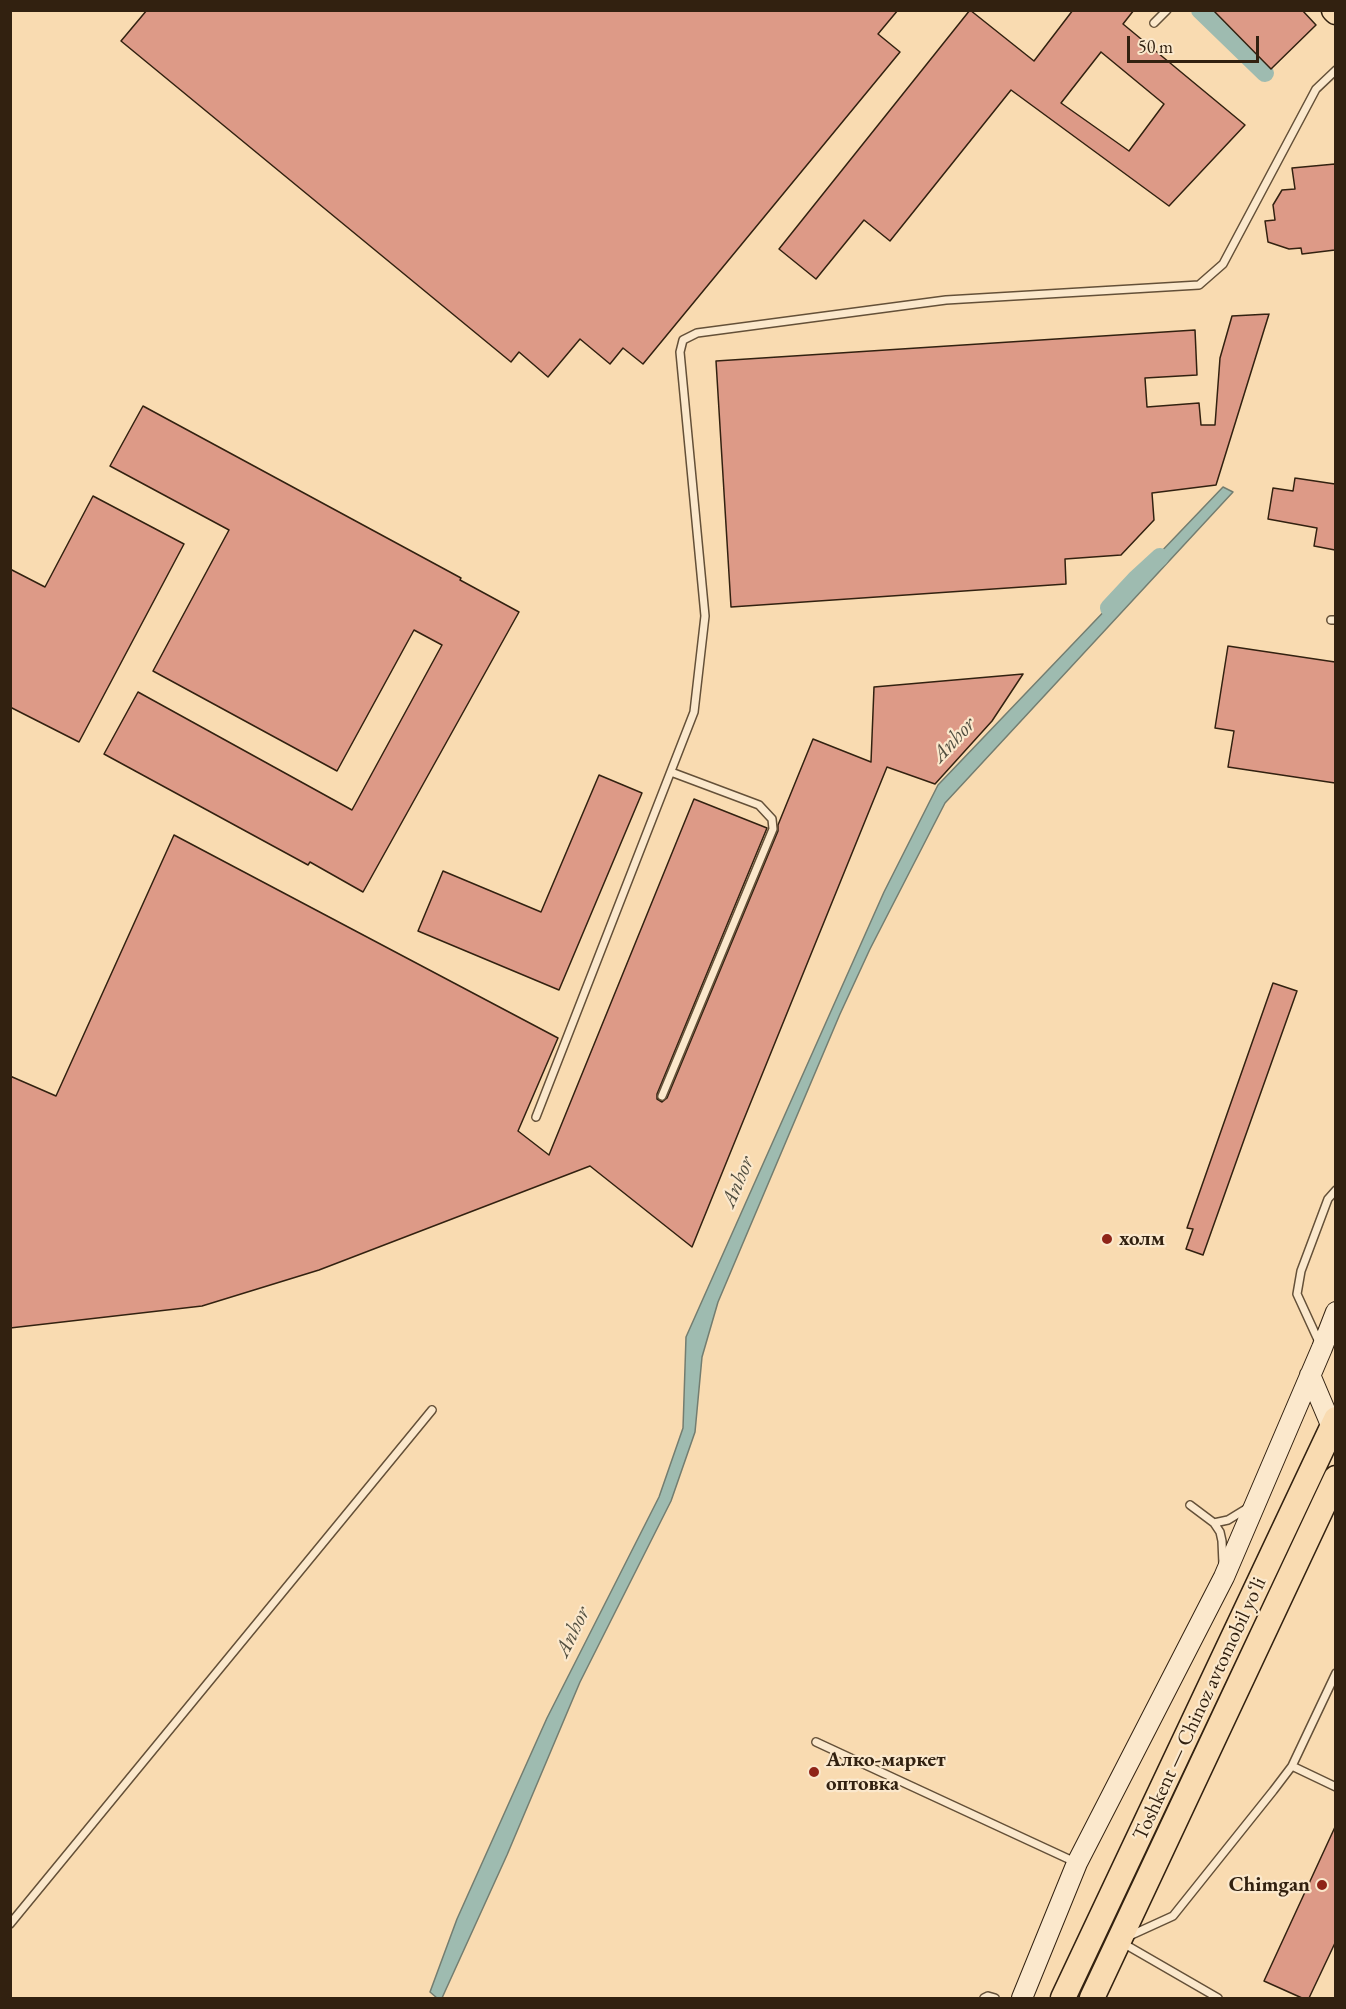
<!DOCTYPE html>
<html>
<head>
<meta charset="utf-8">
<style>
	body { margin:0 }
	#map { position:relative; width:1346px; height:2009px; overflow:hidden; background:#f9dbb1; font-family:"EB Garamond",serif }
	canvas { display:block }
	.frame { position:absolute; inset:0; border:12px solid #322110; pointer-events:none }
	.scale { position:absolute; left:1127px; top:36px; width:132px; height:27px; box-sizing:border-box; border:3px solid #322110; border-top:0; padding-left:8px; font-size:18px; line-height:21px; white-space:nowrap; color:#322110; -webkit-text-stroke:4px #fbe8cc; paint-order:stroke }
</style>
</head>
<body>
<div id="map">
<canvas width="1346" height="2009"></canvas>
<div class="frame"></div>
<div class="scale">50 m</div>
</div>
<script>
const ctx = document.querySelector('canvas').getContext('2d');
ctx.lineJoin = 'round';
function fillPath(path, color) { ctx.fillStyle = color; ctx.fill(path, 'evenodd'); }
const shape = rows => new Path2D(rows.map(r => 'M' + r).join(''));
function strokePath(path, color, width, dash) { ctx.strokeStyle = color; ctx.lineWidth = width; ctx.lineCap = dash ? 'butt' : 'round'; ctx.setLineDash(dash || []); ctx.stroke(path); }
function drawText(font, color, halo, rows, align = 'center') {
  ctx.font = font + ' "EB Garamond",serif'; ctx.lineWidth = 4.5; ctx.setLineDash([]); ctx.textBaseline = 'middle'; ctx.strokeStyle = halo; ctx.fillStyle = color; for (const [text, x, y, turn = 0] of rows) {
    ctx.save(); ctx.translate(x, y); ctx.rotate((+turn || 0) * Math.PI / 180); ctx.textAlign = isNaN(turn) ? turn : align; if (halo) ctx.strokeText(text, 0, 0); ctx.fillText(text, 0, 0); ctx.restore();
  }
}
const water = shape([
	[1223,487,1233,492,945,803,870,949,840,1014,718,1302,702,1357,695,1432,671,1501,580,1682,507,1855,442,1998,437,1998,430,1992,457,1919,547,1718,659,1497,683,1428,686,1337,884,892,938,785,1223,487]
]);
const canal = shape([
	[1200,10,1265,73],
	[1109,608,1136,579,1160,557]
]);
const building = shape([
	[147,10,898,10,878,34,900,52,643,364,623,348,610,364,580,339,548,377,519,352,511,362,121,41,147,10],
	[970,10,1034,61,1073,10,1134,10,1123,24,1245,125,1169,206,1011,90,890,241,864,220,816,279,779,249,970,10],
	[1101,52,1164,104,1129,151,1061,103,1101,52],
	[1213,10,1302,10,1316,25,1271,69,1213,10],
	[1335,164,1335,250,1302,254,1301,248,1289,249,1268,242,1265,221,1275,220,1273,205,1282,190,1295,189,1292,168,1335,164],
	[1269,314,1216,485,1152,493,1154,520,1121,555,1065,559,1066,584,731,607,716,361,1195,330,1197,375,1145,378,1147,407,1199,403,1201,425,1215,425,1220,358,1232,316,1269,314],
	[143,406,461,578,460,580,519,612,363,892,310,862,308,865,104,754,138,692,352,810,442,645,414,630,337,771,153,671,229,530,110,466,143,406],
	[1295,478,1335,484,1335,550,1314,546,1317,528,1268,519,1273,488,1293,491,1295,478],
	[93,496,184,544,79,742,10,707,10,569,45,587,93,496],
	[1228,646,1335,662,1335,783,1228,767,1234,731,1215,728,1228,646],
	[1023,674,992,721,935,784,887,767,692,1247,590,1166,319,1270,202,1306,10,1328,10,1076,56,1096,174,835,558,1038,518,1131,549,1155,694,799,767,828,657,1094,657,1099,662,1102,667,1098,778,831,778,825,813,739,871,762,874,687,1023,674],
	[599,775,642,793,559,990,418,931,443,871,541,912,599,775],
	[1273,983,1297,991,1203,1255,1186,1249,1193,1229,1187,1228,1273,983],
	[1335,1827,1335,1943,1309,1998,1302,1998,1264,1981,1335,1827]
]);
const lane = shape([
	[1154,23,1167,10],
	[1331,620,1336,620],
	[662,1096,773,829,772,819,759,805,671,772],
	[536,1117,694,712,705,616,680,352,683,340,697,333,946,300,1199,285,1223,264,1316,89,1336,70],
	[1319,1342,1297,1294,1301,1271,1328,1199,1336,1190],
	[1190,1505,1214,1523],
	[1223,1564,1222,1541,1220,1532,1214,1523,1228,1520,1246,1509],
	[816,1742,1075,1862],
	[1292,1766,1336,1787],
	[10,1924,432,1410],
	[1127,1937,1173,1916,1273,1791,1292,1766,1336,1673],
	[1121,1942,1218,1998],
	[984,1998,988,1996,995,1998]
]);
const secondary = shape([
	[1310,1375,1332,1427],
	[1022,1998,1077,1863,1224,1577,1322,1348,1336,1312]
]);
const highway = shape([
	[1334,10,1336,12],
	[1063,1998,1336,1419],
	[1092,1998,1336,1478]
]);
const markers = [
	[1107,1239,6,"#8f2418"],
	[814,1772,6,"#8f2418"],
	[1322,1885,6,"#8f2418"]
];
const poiNames = [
	["холм",1119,1239],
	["Алко-маркет",826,1760],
	["оптовка",826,1784],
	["Chimgan",1310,1885,"right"]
];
const streetNames = [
	["Toshkent — Chinoz avtomobil yoʻli",1200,1709,-65]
];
const waterNames = [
	["Anhor",954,740,-47],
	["Anhor",738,1182,-67],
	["Anhor",573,1632,-64]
];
fillPath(water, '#9ebbb0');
strokePath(water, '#737d70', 1.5);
strokePath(canal, '#9ebbb0', 18);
fillPath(building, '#dd9a87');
strokePath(building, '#322110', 1.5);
strokePath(lane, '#645038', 10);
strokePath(secondary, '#322110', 22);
strokePath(highway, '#322110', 27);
strokePath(lane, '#fbe8cc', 7);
strokePath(secondary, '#fbe8cc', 20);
strokePath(highway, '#f9dbb1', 24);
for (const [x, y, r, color] of markers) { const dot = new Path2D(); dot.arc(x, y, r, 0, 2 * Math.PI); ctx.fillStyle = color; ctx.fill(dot); strokePath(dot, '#fbe8cc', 2); }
drawText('bold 21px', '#322110', '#fbe8cc', poiNames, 'left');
drawText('21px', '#322110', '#fbe8cc', streetNames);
drawText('italic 22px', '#524f40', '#fbe8cc', waterNames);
</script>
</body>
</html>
